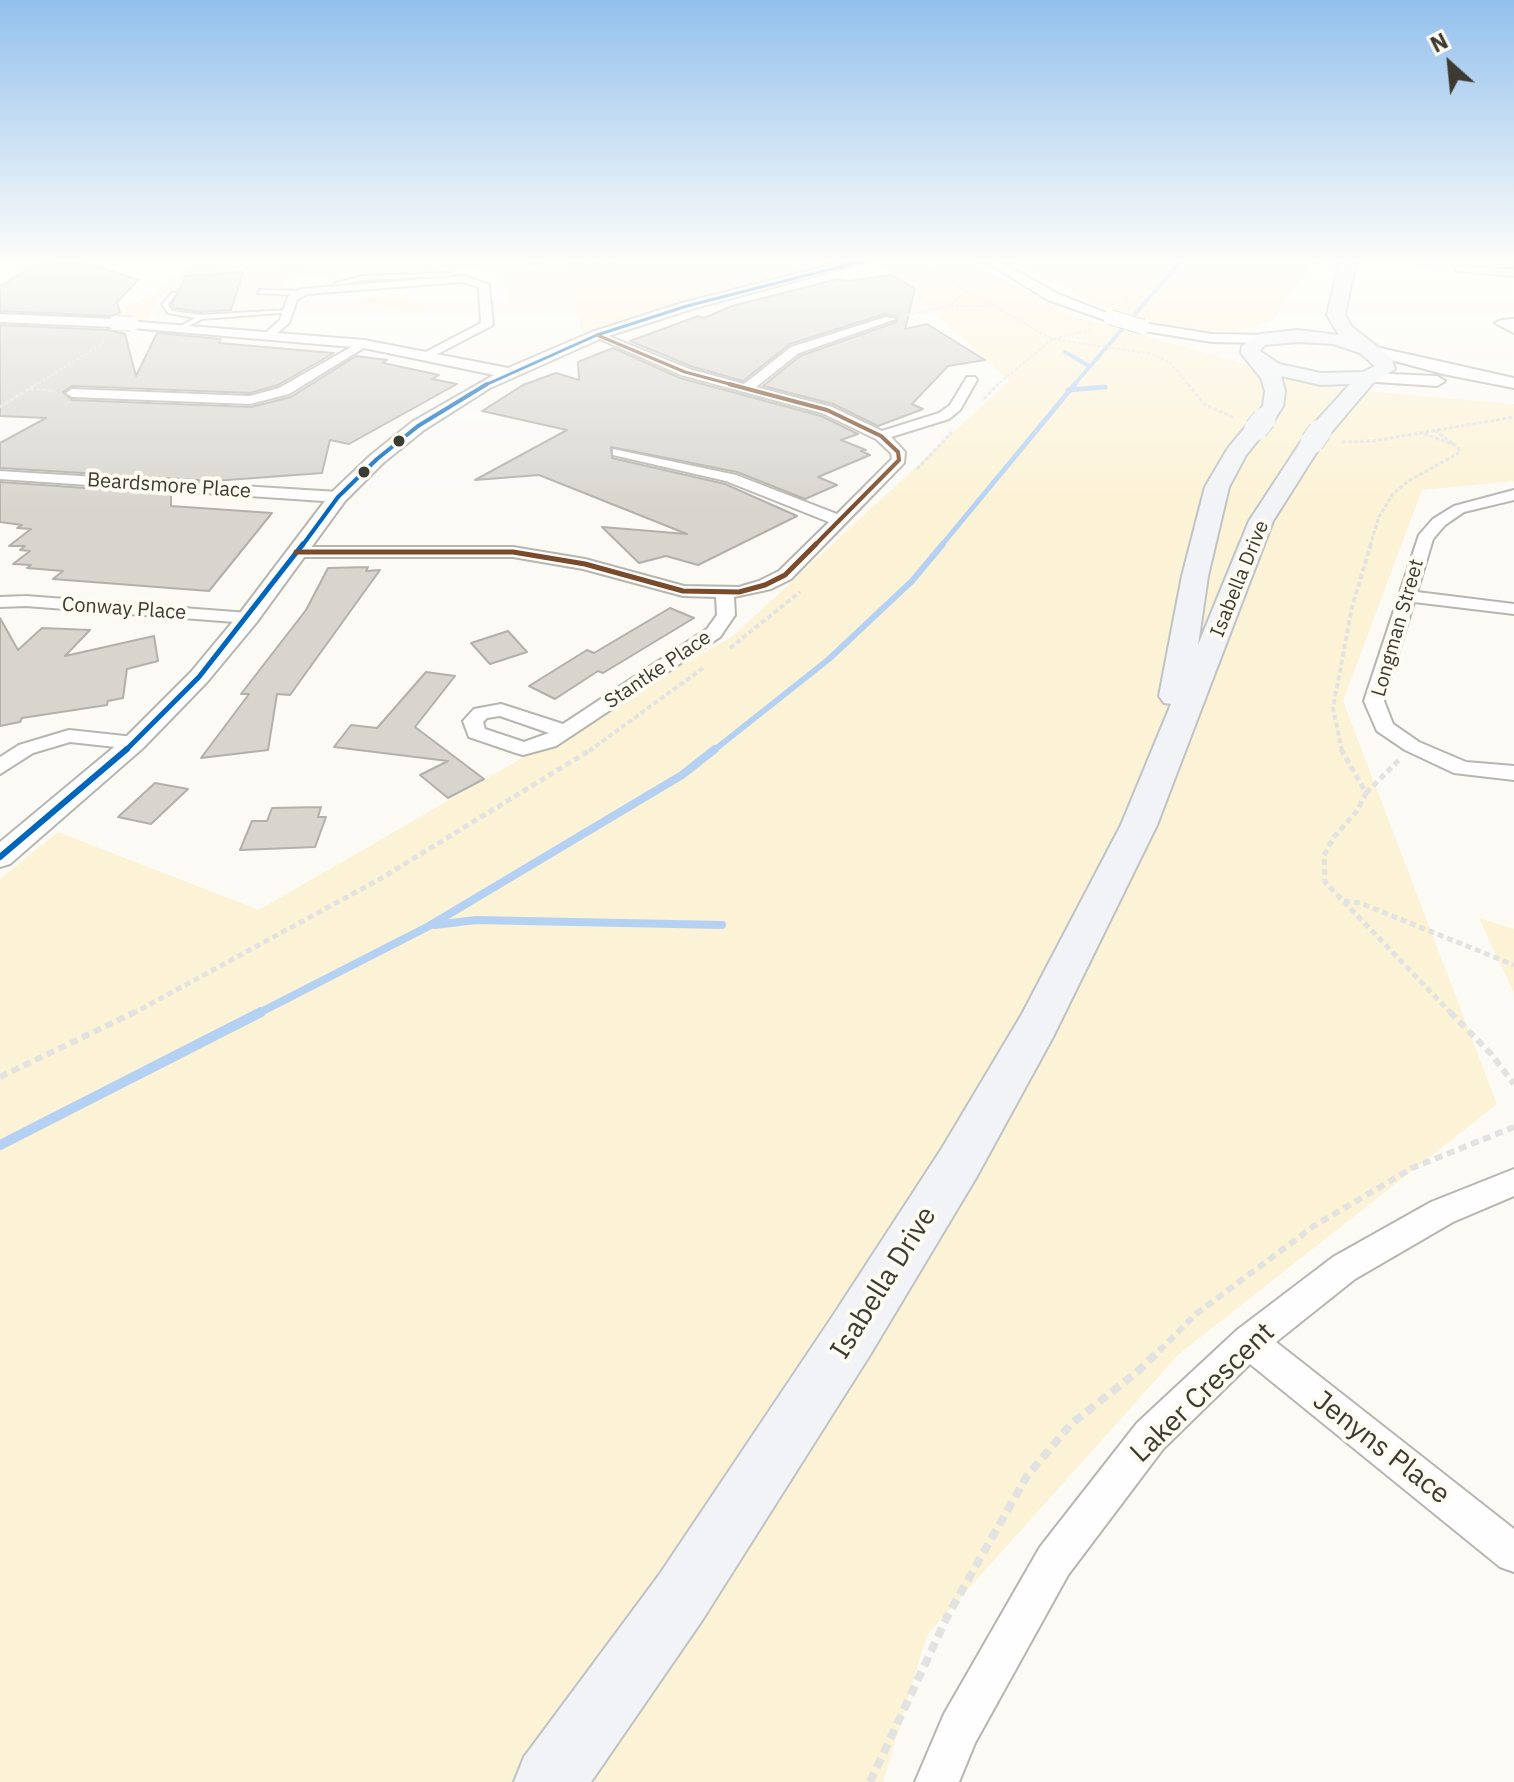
<!DOCTYPE html>
<html>
<head>
<meta charset="utf-8">
<style>
	body { margin:0 }
	#map { position:relative; width:1514px; height:1782px; overflow:hidden; background:#fbfaf5; font-family:"IBM Plex Sans",sans-serif }
	canvas { display:block }
	.north { position:absolute; left:1410px; top:24px; width:80px; height:80px; -webkit-text-stroke:6px #fefbf2; paint-order:stroke; rotate:333deg; font-size:22px; font-weight:700; line-height:32px; text-align:center; color:#3d3a31 }
	.north::after { content:''; display:block; margin:auto; width:28px; height:36px; background:#3d3a31; clip-path:polygon(50% 0,100% 100%,50% 72%,0 100%) }
</style>
</head>
<body>
<div id="map">
<canvas width="1514" height="1782"></canvas>
<div class="north">N</div>
</div>
<script>
const ctx = document.querySelector('canvas').getContext('2d');
ctx.lineJoin = 'round';
function fillPath(path, color) { ctx.fillStyle = color; ctx.fill(path, 'evenodd'); }
const shape = rows => new Path2D(rows.map(r => 'M' + r).join(''));
function strokePath(path, color, width, dash) { ctx.strokeStyle = color; ctx.lineWidth = width; ctx.lineCap = dash ? 'butt' : 'round'; ctx.setLineDash(dash || []); ctx.stroke(path); }
function drawText(font, color, halo, rows, align = 'center') {
  ctx.font = font + ' "IBM Plex Sans",sans-serif'; ctx.lineWidth = 8; ctx.setLineDash([]); ctx.textBaseline = 'middle'; ctx.strokeStyle = halo; ctx.fillStyle = color; for (const [text, x, y, turn = 0] of rows) {
    ctx.save(); ctx.translate(x, y); ctx.rotate((+turn || 0) * Math.PI / 180); ctx.textAlign = isNaN(turn) ? turn : align; if (halo) ctx.strokeText(text, 0, 0); ctx.fillText(text, 0, 0); ctx.restore();
  }
}
const built = shape([
	[260,260,549,260,550,262,455,268,456,280,326,289,329,276,288,278,290,268,273,318,231,321,233,313,153,318,170,287,191,285,197,273,265,269,255,268],
	[564,268,576,304,508,308,502,272]
]);
const green = shape([
	[201,260,260,260,255,268,197,273,186,285,174,287,156,300,147,320,92,317,142,300],
	[561,260,844,260,583,333],
	[893,260,965,260,1076,317,1332,388,1514,404,1514,481,1422,490,1343,701,1497,1104,1179,1354,927,1635,883,1782,0,1782,0,879,58,832,259,910,733,636,1009,381,880,263],
	[1007,260,1315,260,1272,321,1232,332,1170,326,1099,306],
	[389,294,410,295,411,302,429,307,423,311,407,313,358,304,364,299],
	[1479,918,1514,929,1514,993]
]);
const streamFar4 = shape([
	[1065,352,1089,366],
	[1073,386,1182,260]
]);
const streamFar3 = shape([
	[1068,390,1105,387],
	[941,546,1075,384]
]);
const streamFar2 = shape([
	[713,751,829,659,912,581,943,544]
]);
const streamFar1 = shape([
	[435,925,476,920,722,925],
	[257,1014,429,926,682,775,715,749]
]);
const stream = shape([
	[0,1145,261,1012]
]);
const building = shape([
	[66,260,75,260,139,280,117,302,120,313,110,316,0,311,0,286,34,266,66,260],
	[243,272,231,310,201,312,174,308,172,304,186,276,243,272],
	[892,275,915,289,905,329,927,324,985,360,948,366,912,404,923,409,878,426,833,404,763,386,800,356,897,322,897,316,885,314,790,344,743,381,690,366,630,341,698,316,704,318,732,306,838,279,847,281,892,275],
	[0,325,109,330,125,334,136,376,157,333,221,339,219,343,334,353,278,385,250,393,72,386,63,392,72,400,251,407,291,397,356,356,387,360,383,363,439,375,432,379,457,384,349,444,330,440,322,473,214,481,0,468,0,443,46,418,0,416,0,325],
	[613,348,680,378,821,416,858,434,841,440,866,450,861,451,870,455,818,477,837,485,805,499,737,472,611,447,612,458,725,484,797,516,698,565,666,556,639,563,602,527,687,534,539,475,475,480,567,430,482,411,523,385,556,373,579,380,578,362,613,348],
	[0,482,171,494,171,506,272,513,209,591,53,579,63,571,27,568,31,565,13,564,30,551,20,550,25,546,9,546,31,529,17,528,22,525,0,522,0,482],
	[368,567,366,571,380,570,290,695,277,694,268,750,201,758,249,694,241,694,306,610,328,568,368,567],
	[670,608,694,618,603,673,598,671,555,699,529,686,587,650,594,653,670,608],
	[0,618,18,650,42,628,90,630,65,656,154,636,158,661,127,669,123,698,108,701,107,705,22,718,20,722,0,726,0,618],
	[508,631,527,652,490,664,471,643,508,631],
	[426,672,455,676,415,727,484,779,448,798,420,775,448,761,334,747,351,725,377,728,426,672],
	[155,783,188,789,151,824,118,817,155,783],
	[321,807,318,817,326,817,315,847,240,850,252,821,267,821,272,808,321,807]
]);
const pathFar5 = shape([
	[251,260,282,264,304,274],
	[914,260,1052,339,1152,354,1171,363,1189,386],
	[1103,260,1106,272,1124,289,1128,302],
	[1415,266,1444,268],
	[882,267,927,265,935,260],
	[485,269,595,262,693,269,763,266],
	[174,281,207,260],
	[235,302,248,270,239,260],
	[950,306,988,306],
	[907,315,949,306,966,291],
	[34,386,107,341],
	[996,386,1052,339,1090,330]
]);
const pathFar4 = shape([
	[1188,384,1204,404,1234,418],
	[30,389,55,391],
	[984,399,998,384],
	[0,407,37,384],
	[1424,434,1455,445,1436,431],
	[1342,442,1373,441,1514,417],
	[917,469,952,432],
	[1370,546,1379,517,1392,495,1408,481,1457,454,1460,450,1455,445]
]);
const pathFar3 = shape([
	[730,648,800,592],
	[589,751,703,668],
	[1342,751,1333,708,1352,607,1371,544]
]);
const pathFar2 = shape([
	[1341,749,1366,793,1357,811,1334,837,1324,855,1325,882,1452,1014],
	[1366,793,1400,759],
	[1344,901,1360,903,1514,965],
	[132,1014,380,879,592,749]
]);
const pathFar1 = shape([
	[1450,1012,1491,1054,1514,1084],
	[0,1077,135,1012],
	[1159,1351,1196,1314,1314,1226,1412,1168,1514,1127]
]);
const path = shape([
	[870,1782,948,1615,1027,1476,1071,1424,1136,1373,1161,1349]
]);
const service = shape([
	[450,273,452,276,364,280,338,285,335,283,364,276,450,273],
	[260,290,298,291,301,293,298,295,258,293,260,290],
	[173,292,176,294,168,304,172,311,201,315,288,310,291,312,202,319,183,329,181,326,195,318,168,313,162,304,173,292]
]);
const minor = shape([
	[1461,266,1514,270,1514,276,1457,271,1456,269,1461,266],
	[464,276,489,285,493,325,430,358,420,355,481,323,479,287,463,282,307,294,297,300,289,323,274,336,264,334,280,320,288,296,301,289,464,276],
	[886,317,896,319,799,353,756,387,832,407,882,431,939,413,950,405,967,377,975,377,977,380,960,410,949,419,891,437,905,452,904,463,791,579,771,589,734,597,735,615,720,637,556,746,523,755,516,753,469,737,463,721,474,709,501,704,563,724,707,629,717,615,716,597,683,596,583,569,513,557,296,557,288,552,296,547,513,547,585,559,684,586,739,587,759,581,779,571,829,522,726,481,613,455,613,449,736,475,837,514,892,459,891,453,876,439,822,413,681,375,591,335,601,333,689,369,744,384,791,347,886,317],
	[500,716,549,733,524,742,485,729,483,722,487,718,500,716],
	[1514,319,1514,333,1495,323,1501,320,1514,319],
	[360,342,370,344,289,394,250,404,72,397,66,393,72,389,250,396,279,388,360,342],
	[0,471,338,492,346,497,338,502,0,479,0,471],
	[1514,490,1514,500,1464,512,1445,525,1433,539,1417,592,1514,604,1514,614,1414,602,1384,701,1393,724,1419,742,1466,762,1514,766,1514,780,1454,773,1405,750,1377,731,1364,701,1419,535,1433,519,1454,506,1514,490],
	[26,596,248,613,257,618,248,623,26,606,0,607,0,597,26,596],
	[69,730,134,737,144,743,134,749,70,742,33,753,0,774,0,757,19,745,69,730],
	[1514,1169,1514,1196,1453,1222,1355,1279,1276,1342,1514,1529,1514,1572,1500,1567,1250,1364,1163,1449,1068,1575,975,1743,959,1782,915,1782,944,1714,1040,1547,1137,1423,1237,1330,1333,1257,1431,1202,1514,1169]
]);
const tertiary = shape([
	[851,260,872,260,692,309,602,338,490,388,424,430,383,463,345,501,256,623,207,682,143,748,10,864,0,867,0,842,125,738,191,672,240,613,331,493,371,455,412,422,494,375,364,348,132,328,125,324,127,321,364,340,508,368,592,332,682,303,851,260],
	[983,260,998,260,1058,294,1117,317,1105,320,1048,300,983,260],
	[0,314,116,319,123,323,116,327,0,322,0,314],
	[1143,323,1212,334,1265,335,1272,339,1265,343,1212,342,1138,330,1136,327,1143,323],
	[1367,345,1514,378,1514,388,1443,374,1362,352,1360,349,1367,345],
	[1367,373,1437,376,1445,381,1437,386,1361,381,1359,378,1367,373]
]);
const primary = shape([
	[1340,260,1356,260,1345,315,1352,327,1391,357,1395,369,1373,383,1328,436,1320,437,1323,442,1273,521,1157,825,1053,1037,976,1178,870,1355,703,1619,591,1782,514,1782,524,1757,659,1575,832,1317,942,1148,1022,1014,1121,825,1171,704,1164,703,1159,696,1182,576,1205,487,1228,448,1248,424,1256,423,1253,419,1263,406,1265,391,1261,378,1241,353,1242,346,1260,334,1298,330,1339,335,1327,315,1340,260],
	[1298,342,1333,344,1360,353,1375,366,1363,372,1321,373,1279,364,1260,351,1265,345,1298,342],
	[1281,376,1321,385,1350,384,1312,426,1309,431,1312,435,1304,437,1249,521,1198,645,1208,576,1229,487,1246,455,1267,429,1264,425,1272,424,1283,406,1285,391,1281,376]
]);
const tertiaryBridge = shape([
	[1110,317,1143,327],
	[116,323,132,324]
]);
const primaryBridge = shape([
	[1256,429,1264,419],
	[1312,442,1320,431]
]);
const bus1Far3 = shape([
	[483,386,597,335,687,306,866,260]
]);
const bus1Far2 = shape([
	[302,546,338,497,377,459,418,426,487,384]
]);
const bus1Far1 = shape([
	[125,751,199,677,303,544]
]);
const bus1 = shape([
	[0,857,127,749]
]);
const bus2Far2 = shape([
	[597,335,685,372,737,386]
]);
const bus2Far1 = shape([
	[729,384,827,410,881,436,898,452,899,460,814,546]
]);
const bus2 = shape([
	[296,552,513,552,585,564,683,591,739,592,765,585,785,575,816,544]
]);
const markers = [
	[399,441,7,"#3d3a31"],
	[364,472,7,"#3d3a31"]
];
const farStreetnames = [
	["Beardsmore Place",169,486,4],
	["Isabella Drive",1240,579,-68],
	["Conway Place",124,609,4],
	["Longman Street",1398,628,-74],
	["Stantke Place",658,670,-34]
];
const nearStreetnames = [
	["Isabella Drive",884,1283,-58],
	["Laker Crescent",1203,1393,-44],
	["Jenyns Place",1381,1448,38]
];
fillPath(built, '#fcf5e3');
fillPath(green, '#fcf2d5');
strokePath(streamFar4, '#b4d1f4', 4);
strokePath(streamFar3, '#b4d1f4', 5);
strokePath(streamFar2, '#b4d1f4', 6);
strokePath(streamFar1, '#b4d1f4', 8);
strokePath(stream, '#b4d1f4', 10);
fillPath(building, '#d7d5ce');
strokePath(building, '#b2b0aa', 2);
strokePath(service, '#b7b5af', 4);
strokePath(minor, '#b7b5af', 4);
strokePath(tertiary, '#b7b5af', 4);
strokePath(primary, '#c0c3c6', 4);
strokePath(pathFar5, '#e2e2e1', 2, [3, 2]);
strokePath(pathFar4, '#e2e2e1', 3, [4, 2]);
strokePath(pathFar3, '#e2e2e1', 4, [5, 3]);
strokePath(pathFar2, '#e2e2e1', 5, [6, 4]);
strokePath(pathFar1, '#e2e2e1', 6, [8, 5]);
strokePath(path, '#e2e2e1', 8, [10, 6]);
fillPath(service, '#fefefe');
fillPath(minor, '#fefefe');
fillPath(tertiary, '#fefefe');
fillPath(primary, '#f1f3f6');
strokePath(tertiaryBridge, '#b7b5af', 16, []);
strokePath(primaryBridge, '#c0c3c6', 25, []);
strokePath(tertiaryBridge, '#fefefe', 14);
strokePath(primaryBridge, '#f1f3f6', 23);
strokePath(bus1Far3, '#0065bd', 3);
strokePath(bus1Far2, '#0065bd', 4);
strokePath(bus1Far1, '#0065bd', 5);
strokePath(bus1, '#0065bd', 6);
strokePath(bus2Far2, '#7a4b2a', 3);
strokePath(bus2Far1, '#7a4b2a', 4);
strokePath(bus2, '#7a4b2a', 5);
const sky = ctx.createLinearGradient(0, 0, 0, 510);
sky.addColorStop(0, '#93c0ed');
sky.addColorStop(0.51, '#fdfdfa');
sky.addColorStop(1, '#fdfdfa00');
ctx.fillStyle = sky;
ctx.fillRect(0, 0, 1514, 510);
for (const [x, y, r, color] of markers) { const dot = new Path2D(); dot.arc(x, y, r, 0, 2 * Math.PI); ctx.fillStyle = color; ctx.fill(dot); strokePath(dot, '#fefbf2', 3); }
drawText('20px', '#3d3a31', '#fefbf2', farStreetnames);
drawText('28px', '#3d3a31', '#fefbf2', nearStreetnames);
</script>
</body>
</html>
